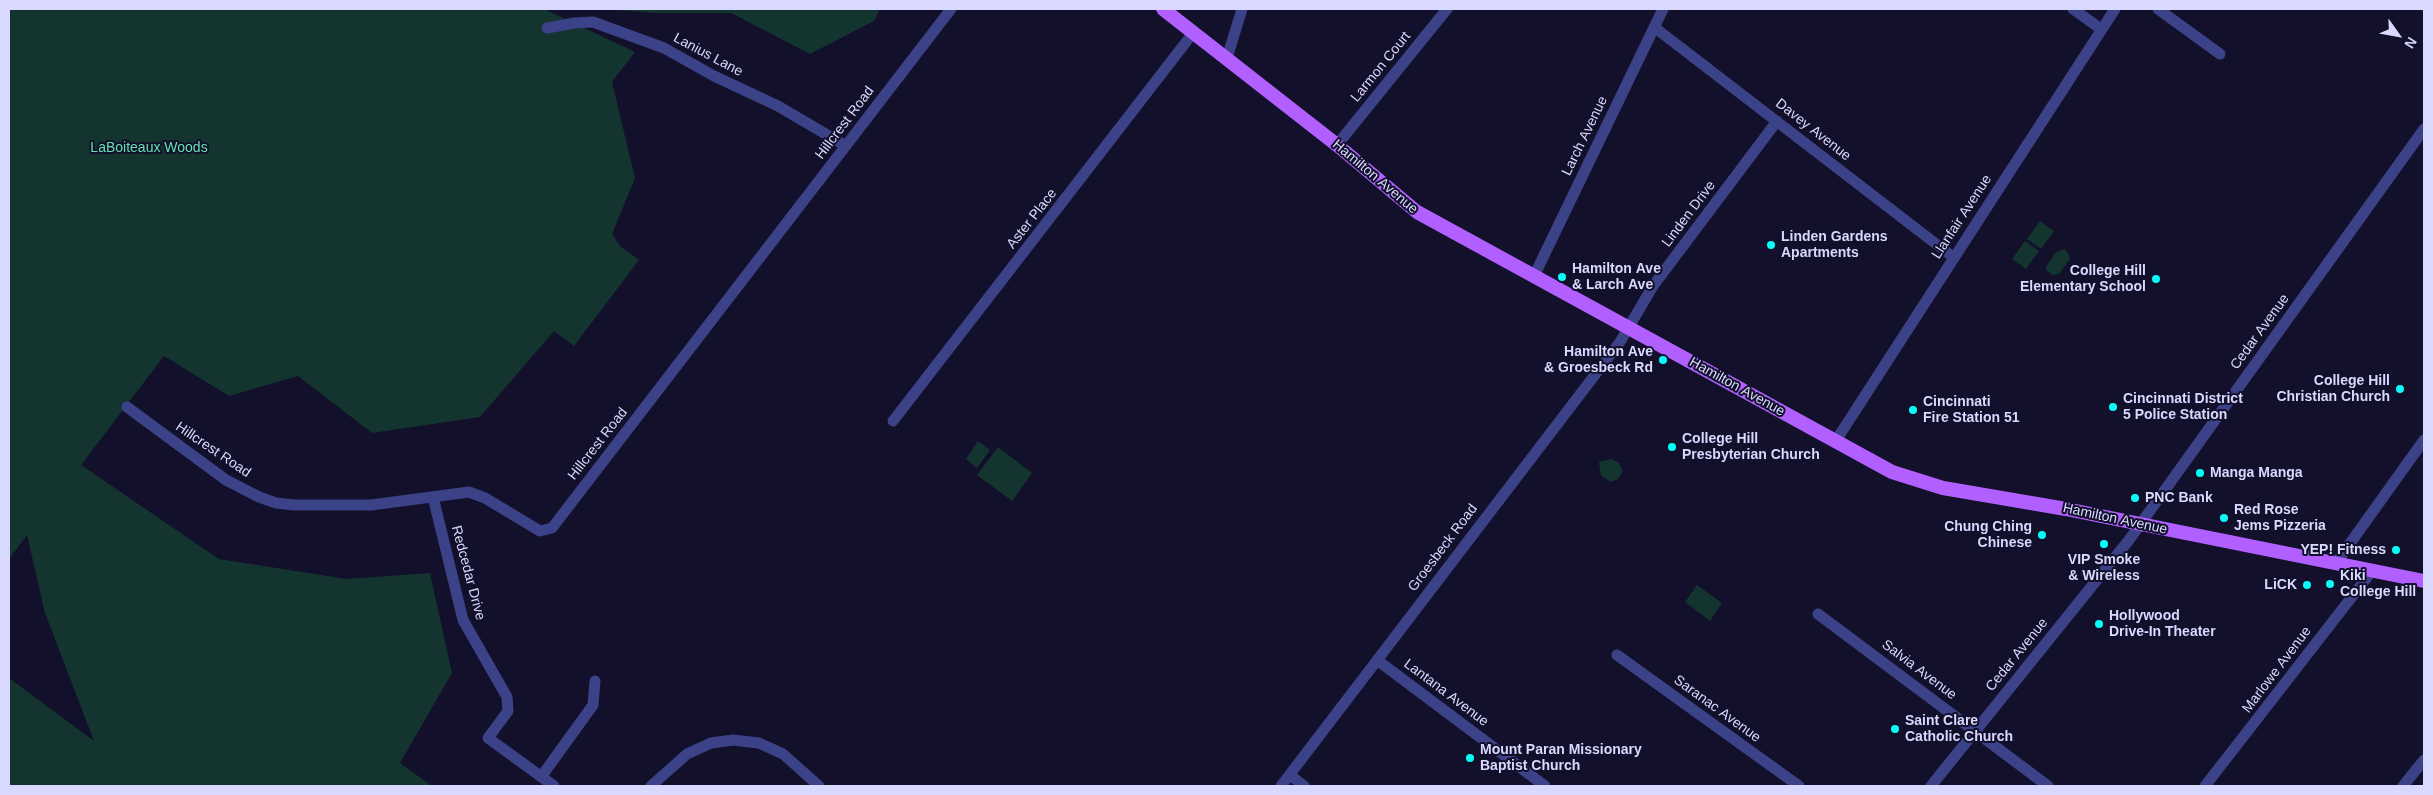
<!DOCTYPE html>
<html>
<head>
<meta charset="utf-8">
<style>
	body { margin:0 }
	#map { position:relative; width:2433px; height:795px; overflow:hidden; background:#12102a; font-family:Arial,sans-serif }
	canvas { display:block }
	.frame { position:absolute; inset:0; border:10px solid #d9d9ff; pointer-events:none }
	.north { position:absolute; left:2373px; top:10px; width:50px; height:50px; -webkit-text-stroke:4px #12102a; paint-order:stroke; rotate:122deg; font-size:14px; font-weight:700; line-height:20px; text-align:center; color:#d9d9ff }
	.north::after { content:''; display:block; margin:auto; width:18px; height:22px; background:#d9d9ff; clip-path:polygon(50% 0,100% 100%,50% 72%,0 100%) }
</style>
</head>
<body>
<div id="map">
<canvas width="2433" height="795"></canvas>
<div class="frame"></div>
<div class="north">N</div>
</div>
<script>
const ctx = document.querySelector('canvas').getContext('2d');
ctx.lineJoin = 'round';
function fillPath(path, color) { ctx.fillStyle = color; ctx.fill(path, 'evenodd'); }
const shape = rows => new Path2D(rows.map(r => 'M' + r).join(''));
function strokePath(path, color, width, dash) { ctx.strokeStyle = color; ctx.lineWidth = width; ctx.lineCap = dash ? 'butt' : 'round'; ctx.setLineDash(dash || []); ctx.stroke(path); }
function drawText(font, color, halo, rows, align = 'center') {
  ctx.font = font + ' Arial,sans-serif'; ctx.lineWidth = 4; ctx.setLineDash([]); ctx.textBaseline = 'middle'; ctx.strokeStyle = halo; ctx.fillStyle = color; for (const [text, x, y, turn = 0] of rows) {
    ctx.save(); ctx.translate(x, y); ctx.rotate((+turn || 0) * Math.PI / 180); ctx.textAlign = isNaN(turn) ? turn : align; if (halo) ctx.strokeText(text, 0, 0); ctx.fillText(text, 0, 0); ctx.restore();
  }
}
const green = shape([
	[9,9,544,9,635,52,612,82,635,178,612,234,620,246,639,260,574,346,554,331,480,417,372,433,298,376,229,396,164,356,81,465,219,559,347,579,430,573,452,673,400,763,432,786,9,786,9,678,94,741,45,613,27,535,9,559],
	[601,9,880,9,874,21,810,54,731,13,657,13],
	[2040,221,2054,231,2041,249,2027,239],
	[2025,241,2039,251,2026,269,2012,259],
	[2064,249,2068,253,2070,259,2059,274,2052,275,2046,270,2047,265,2056,252],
	[978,441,990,450,977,468,966,459],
	[998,447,1032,473,1012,501,977,475],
	[1611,459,1619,463,1623,471,1618,479,1611,482,1601,476,1599,462],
	[1697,585,1722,603,1710,621,1685,602]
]);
const minor = shape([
	[2073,9,2101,29],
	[2158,9,2220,54],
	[1654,27,1953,257],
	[547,28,574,23,593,22,664,48,714,76,778,106,846,146],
	[1227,58,1242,9],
	[1337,145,1447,9],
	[1534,276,1663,9],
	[127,407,226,480,259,497,276,503,294,505,371,505,469,492,485,498,540,531,552,528,951,9],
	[893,421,1193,33],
	[1835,442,2115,9],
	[433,497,463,620,507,697,508,711,488,738,554,786],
	[2336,563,2424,440],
	[1818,614,2048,786],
	[1617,655,1799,786],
	[1377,660,1545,786],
	[1290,775,1304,786],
	[541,777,593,705,595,681],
	[651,786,687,754,711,743,733,740,759,743,783,754,819,786],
	[1281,786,1620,342,1653,286,1777,121],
	[1931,786,2129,540,2424,129],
	[2205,786,2372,571],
	[2403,786,2424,760]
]);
const major = shape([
	[1163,9,1337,145,1417,212,1892,472,1943,488,2066,509,2424,581]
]);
const markers = [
	[1771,245,5,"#06fefa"],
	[1562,277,5,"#06fefa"],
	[2156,279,5,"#06fefa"],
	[1663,360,5,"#06fefa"],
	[2400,389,5,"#06fefa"],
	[2113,407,5,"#06fefa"],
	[1913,410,5,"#06fefa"],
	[1672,447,5,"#06fefa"],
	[2200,473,5,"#06fefa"],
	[2135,498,5,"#06fefa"],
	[2224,518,5,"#06fefa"],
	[2042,535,5,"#06fefa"],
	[2104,544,5,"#06fefa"],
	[2396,550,5,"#06fefa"],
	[2330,584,5,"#06fefa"],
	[2307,585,5,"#06fefa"],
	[2099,624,5,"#06fefa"],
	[1895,729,5,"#06fefa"],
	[1470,758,5,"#06fefa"]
];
const streetNames = [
	["Lanius Lane",708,55,28],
	["Larmon Court",1381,67,-51],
	["Hillcrest Road",845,123,-53],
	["Davey Avenue",1813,130,38],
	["Larch Avenue",1585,136,-64],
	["Hamilton Avenue",1375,177,40],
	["Linden Drive",1689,214,-53],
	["Llanfair Avenue",1962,217,-57],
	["Aster Place",1032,219,-52],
	["Cedar Avenue",2260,332,-54],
	["Hamilton Avenue",1737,387,29],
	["Hillcrest Road",598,444,-52],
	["Hillcrest Road",213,450,34],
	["Hamilton Avenue",2115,519,12],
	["Groesbeck Road",1443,548,-53],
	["Redcedar Drive",468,573,75],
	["Cedar Avenue",2017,655,-51],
	["Salvia Avenue",1919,670,37],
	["Marlowe Avenue",2277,670,-53],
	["Lantana Avenue",1446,693,37],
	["Saranac Avenue",1717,709,36]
];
const parkNames = [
	["LaBoiteaux Woods",149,148]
];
const poiNames = [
	["Linden Gardens",1781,237],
	["Apartments",1781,253],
	["Hamilton Ave",1572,269],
	["& Larch Ave",1572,285],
	["College Hill",2146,271,"right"],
	["Elementary School",2146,287,"right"],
	["Hamilton Ave",1653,352,"right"],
	["& Groesbeck Rd",1653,368,"right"],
	["College Hill",2390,381,"right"],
	["Christian Church",2390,397,"right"],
	["Cincinnati District",2123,399],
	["5 Police Station",2123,415],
	["Cincinnati",1923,402],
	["Fire Station 51",1923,418],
	["College Hill",1682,439],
	["Presbyterian Church",1682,455],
	["Manga Manga",2210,473],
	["PNC Bank",2145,498],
	["Red Rose",2234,510],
	["Jems Pizzeria",2234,526],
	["Chung Ching",2032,527,"right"],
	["Chinese",2032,543,"right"],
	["YEP! Fitness",2386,550,"right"],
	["VIP Smoke",2104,560,"center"],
	["& Wireless",2104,576,"center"],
	["Kiki",2340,576],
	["College Hill",2340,592],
	["LiCK",2297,585,"right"],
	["Hollywood",2109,616],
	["Drive-In Theater",2109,632],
	["Saint Clare",1905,721],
	["Catholic Church",1905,737],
	["Mount Paran Missionary",1480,750],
	["Baptist Church",1480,766]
];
fillPath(green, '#13342f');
strokePath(minor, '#3c4288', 11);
strokePath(major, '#b160ff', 14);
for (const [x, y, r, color] of markers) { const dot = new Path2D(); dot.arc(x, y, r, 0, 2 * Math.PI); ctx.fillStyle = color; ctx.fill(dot); strokePath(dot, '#12102a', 2); }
drawText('14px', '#d9d9ff', '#12102a', streetNames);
drawText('14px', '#64e1b2', '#12102a', parkNames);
drawText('bold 14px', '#d9d9ff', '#12102a', poiNames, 'left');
</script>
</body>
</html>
